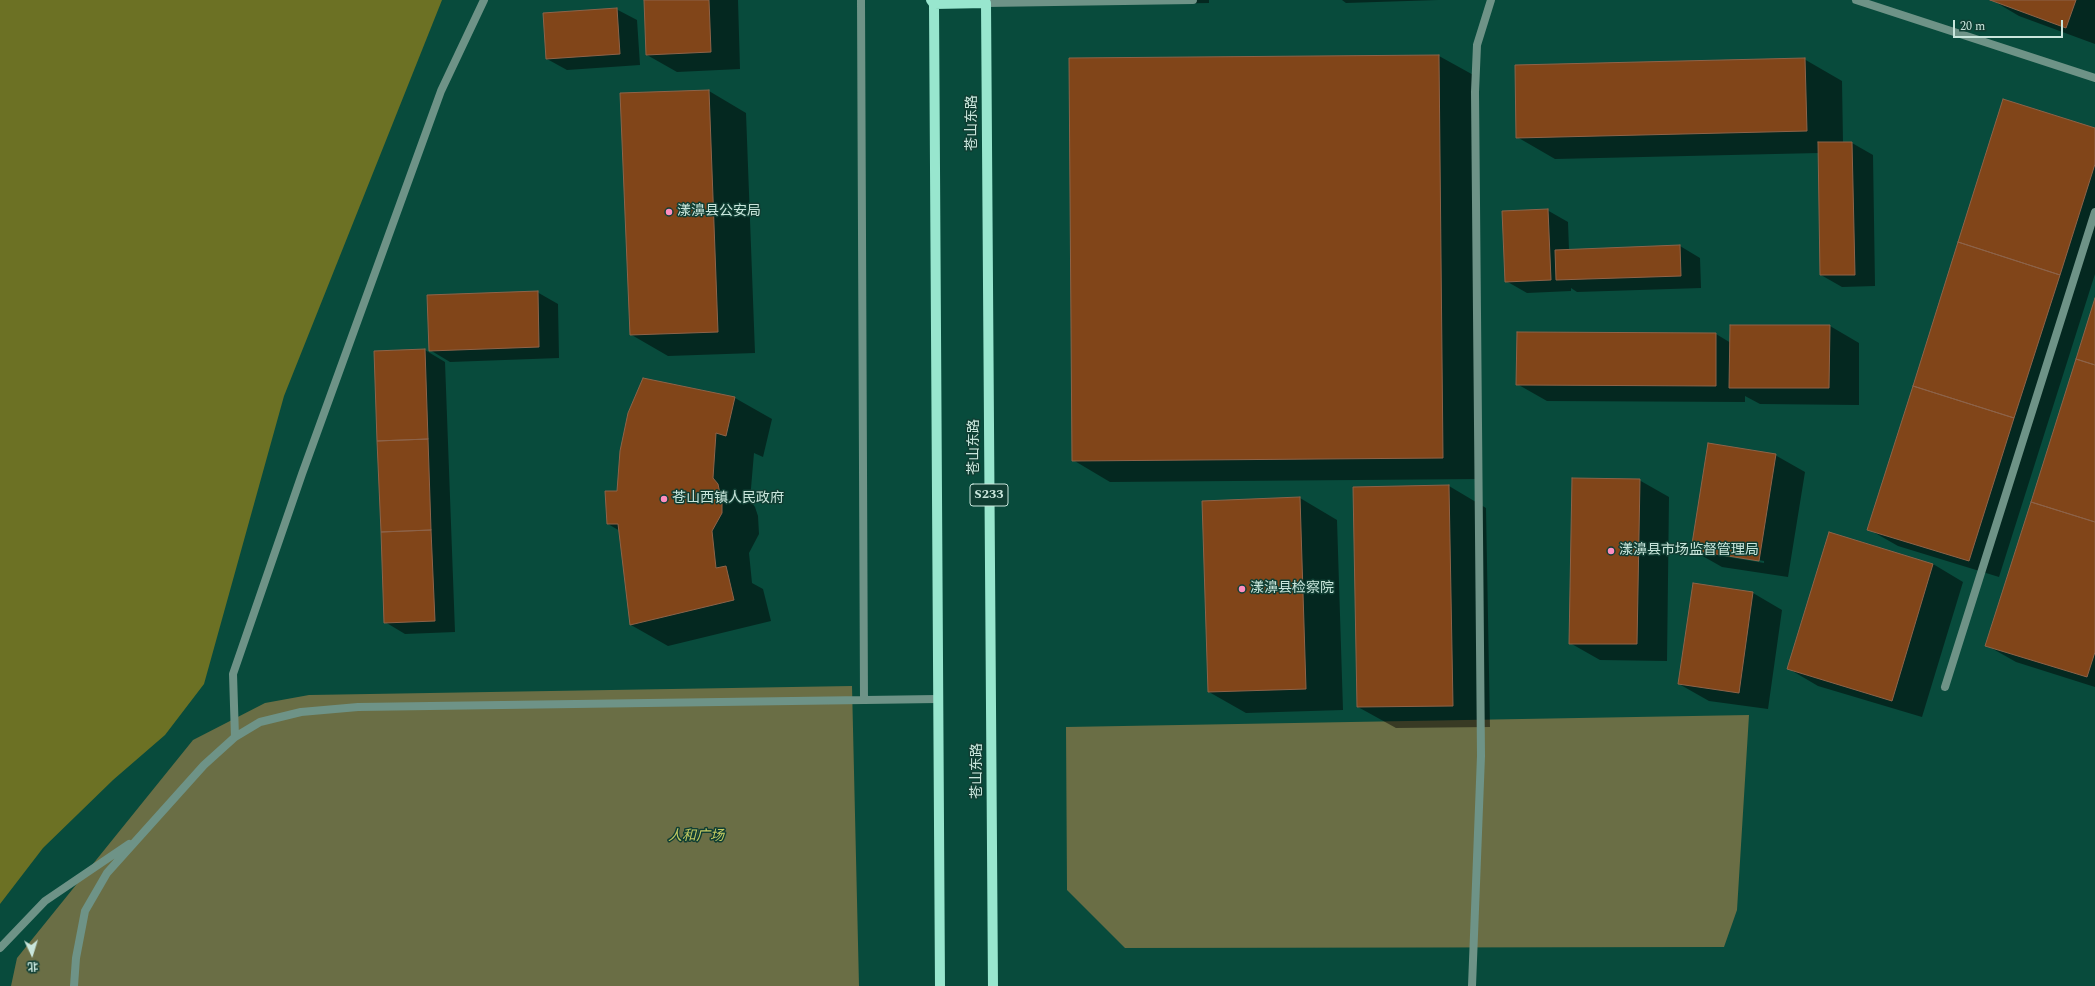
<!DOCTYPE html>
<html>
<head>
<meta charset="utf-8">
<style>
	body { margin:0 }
	#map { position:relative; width:2095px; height:986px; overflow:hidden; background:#084b3c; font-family:Spectral,"Noto Sans SC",serif }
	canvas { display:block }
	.north { position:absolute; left:12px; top:934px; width:40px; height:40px; -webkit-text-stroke:3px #103e33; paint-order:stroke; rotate:176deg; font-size:11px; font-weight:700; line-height:16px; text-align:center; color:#c9e6dc }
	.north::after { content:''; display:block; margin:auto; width:14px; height:18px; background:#c9e6dc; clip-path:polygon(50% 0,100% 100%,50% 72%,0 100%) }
	.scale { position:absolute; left:1953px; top:20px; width:110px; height:18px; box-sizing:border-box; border:2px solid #c9e6dc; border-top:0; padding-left:5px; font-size:12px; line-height:14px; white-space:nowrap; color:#c9e6dc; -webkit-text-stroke:3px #103e33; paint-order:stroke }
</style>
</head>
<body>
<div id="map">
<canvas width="2095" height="986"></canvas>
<div class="north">北</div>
<div class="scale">20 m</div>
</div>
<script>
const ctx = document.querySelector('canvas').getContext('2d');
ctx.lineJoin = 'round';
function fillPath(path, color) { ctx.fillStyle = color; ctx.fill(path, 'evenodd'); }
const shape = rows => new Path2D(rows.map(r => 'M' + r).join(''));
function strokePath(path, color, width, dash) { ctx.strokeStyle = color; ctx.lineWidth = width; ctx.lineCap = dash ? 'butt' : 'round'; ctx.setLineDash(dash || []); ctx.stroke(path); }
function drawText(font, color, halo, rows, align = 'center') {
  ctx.font = font + ' Spectral,"Noto Sans SC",serif'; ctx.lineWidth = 3; ctx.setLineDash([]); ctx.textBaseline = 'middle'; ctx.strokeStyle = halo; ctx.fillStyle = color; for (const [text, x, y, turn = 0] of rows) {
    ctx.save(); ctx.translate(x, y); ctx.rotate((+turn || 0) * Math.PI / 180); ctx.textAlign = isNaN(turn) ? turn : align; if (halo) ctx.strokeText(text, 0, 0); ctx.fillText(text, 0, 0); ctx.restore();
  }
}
const green = shape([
	[852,686,859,986,11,986,17,958,193,740,265,703,309,695],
	[1749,715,1737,910,1724,947,1125,948,1067,890,1066,727]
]);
const forest = shape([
	[0,0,442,0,284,396,204,684,165,735,113,780,43,848,0,904]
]);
const shadow = shape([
	[645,0,738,0,740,69,677,72,647,55],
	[1132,0,1209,0,1209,3,1139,4],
	[1342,0,1438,0,1346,3],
	[1992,0,2095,0,2095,44,2019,16],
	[616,9,637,20,640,65,567,70,547,59],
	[1439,56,1477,77,1480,479,1110,482,1073,460,1070,59],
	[1804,59,1842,81,1843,143,1852,143,1873,155,1875,286,1842,287,1821,275,1819,153,1555,159,1517,137],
	[709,91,746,113,755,353,668,356,630,334],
	[2095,129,2095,274,1999,577,1898,546,1868,529],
	[1547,210,1568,222,1569,250,1680,246,1700,258,1701,288,1577,292,1571,288,1571,291,1527,293,1506,281],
	[537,292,558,304,559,358,450,362,430,350],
	[2095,302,2095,687,2016,662,1986,645],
	[1830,326,1859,343,1859,405,1760,404,1745,396,1745,402,1547,401,1517,384,1716,334,1731,343],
	[425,350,445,362,455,632,405,634,385,622],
	[735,398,772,419,763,457,754,453,750,500,755,507,758,516,759,534,749,553,752,583,763,589,771,621,668,646,631,625,620,531,608,524,618,492],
	[1775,455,1805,472,1788,577,1722,567,1692,550],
	[1722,554,1764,561,1764,563,1722,556],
	[1639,480,1669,497,1667,661,1600,660,1570,643],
	[1449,486,1486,508,1490,727,1396,728,1358,707],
	[1300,498,1337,520,1343,710,1246,713,1209,692],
	[1830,533,1933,564,1963,582,1922,717,1818,686,1789,669],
	[1693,585,1753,593,1782,610,1768,709,1709,701,1679,684]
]);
const building = shape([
	[644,0,709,0,711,52,646,55,644,0],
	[1990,0,2076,0,2066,28,1990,0],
	[617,8,620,54,546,59,543,13,617,8],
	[1439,55,1443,458,1072,461,1069,58,1439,55],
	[1805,58,1807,131,1516,138,1515,65,1805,58],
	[709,90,718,332,630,335,620,93,709,90],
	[2003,99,2095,128,2095,164,2060,275,1958,242,2003,99],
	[1818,142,1852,142,1855,275,1820,275,1818,142],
	[1548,209,1551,280,1505,282,1502,211,1548,209],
	[1958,242,2060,275,2014,418,1913,386,1958,242],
	[1680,245,1681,276,1556,280,1555,250,1680,245],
	[538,291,539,347,429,351,427,295,538,291],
	[2095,298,2095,365,2076,359,2095,298],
	[1730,325,1830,325,1829,388,1729,388,1730,325],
	[1517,332,1716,333,1716,386,1516,385,1517,332],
	[425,349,428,439,377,441,374,351,425,349],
	[2076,359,2095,365,2095,522,2031,502,2076,359],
	[643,378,735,397,726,436,716,433,713,478,718,484,722,504,722,513,712,531,716,568,726,566,734,600,630,625,618,524,607,524,605,491,617,491,620,451,628,413,643,378],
	[1913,386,2014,418,1969,561,1867,530,1913,386],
	[428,439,431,530,381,532,377,441,428,439],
	[1708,443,1776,454,1759,561,1691,550,1708,443],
	[1572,478,1640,479,1637,644,1569,644,1572,478],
	[1449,485,1453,706,1357,707,1353,487,1449,485],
	[1300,497,1306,689,1208,692,1202,501,1300,497],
	[2031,502,2095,522,2095,652,2087,677,1985,646,2031,502],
	[431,530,435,621,384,623,381,532,431,530],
	[1829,532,1933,564,1892,701,1787,669,1829,532],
	[1693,583,1753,592,1739,693,1678,684,1693,583]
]);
const service = shape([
	[1945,687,2095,212]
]);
const minor = shape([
	[861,0,864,700],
	[1856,0,2095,78],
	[986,3,1193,0],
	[235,737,233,674,302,474,441,91,484,0],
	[0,948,45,901,129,844],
	[74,986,76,958,85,911,107,873,204,765,235,737,260,722,301,712,358,707,937,699]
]);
const tertiary = shape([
	[1472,986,1481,756,1475,92,1477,45,1491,0]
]);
const primary = shape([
	[931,0,934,4,986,3,993,986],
	[934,4,940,986]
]);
const markers = [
	[669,212,4,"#fd8ec0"],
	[664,499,4,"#fd8ec0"],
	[1611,551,4,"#fd8ec0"],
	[1242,589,4,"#fd8ec0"]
];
const shields = [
	[989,495,38]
];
const shieldNames = [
	["S233",989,495]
];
const streetNames = [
	["苍山东路",973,123,-90],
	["苍山东路",975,447,-90],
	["苍山东路",978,771,-90]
];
const poiNames = [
	["漾濞县公安局",677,212],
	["苍山西镇人民政府",672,499],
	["漾濞县市场监督管理局",1619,551],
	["漾濞县检察院",1250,589]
];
const parkNames = [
	["人和广场",696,837]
];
fillPath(green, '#6a6e45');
fillPath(forest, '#6c7124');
fillPath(shadow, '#0007');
fillPath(building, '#814519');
strokePath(building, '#8d6349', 1);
strokePath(service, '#6e9387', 8);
strokePath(minor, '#6e9387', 8);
strokePath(tertiary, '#6e9387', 8);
strokePath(primary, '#98e6ce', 10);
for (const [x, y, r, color] of markers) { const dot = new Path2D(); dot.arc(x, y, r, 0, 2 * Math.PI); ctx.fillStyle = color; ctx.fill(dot); strokePath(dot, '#103e33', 1.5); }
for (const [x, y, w] of shields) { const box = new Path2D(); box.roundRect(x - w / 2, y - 11, w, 22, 3); ctx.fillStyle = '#103e33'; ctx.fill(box); strokePath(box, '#c9e6dc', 1); }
drawText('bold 13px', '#c9e6dc', null, shieldNames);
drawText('14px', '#c9e6dc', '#103e33', streetNames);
drawText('14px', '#c9e6dc', '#103e33', poiNames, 'left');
drawText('italic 14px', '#c2ca62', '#103e33', parkNames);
</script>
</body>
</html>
